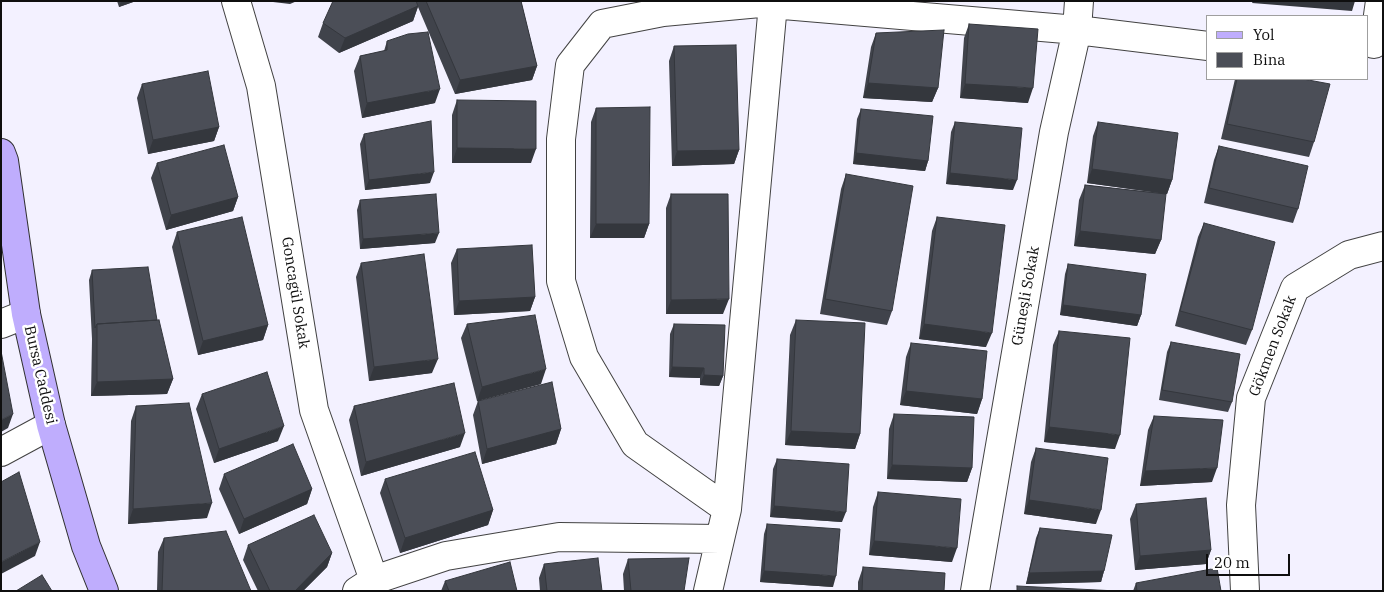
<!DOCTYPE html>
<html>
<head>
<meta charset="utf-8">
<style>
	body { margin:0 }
	#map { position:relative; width:1384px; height:592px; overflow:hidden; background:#f3f1ff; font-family:"IBM Plex Serif",serif }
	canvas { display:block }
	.frame { position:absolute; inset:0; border:2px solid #0f0f0f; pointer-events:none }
	.legend { position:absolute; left:1206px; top:15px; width:162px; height:65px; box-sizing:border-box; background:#fff; border:1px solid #9f9f9f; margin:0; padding:6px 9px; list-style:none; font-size:15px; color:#0f0f0f }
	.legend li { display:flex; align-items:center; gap:10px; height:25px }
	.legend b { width:25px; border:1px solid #9f9f9f }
	.scale { position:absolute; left:1206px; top:554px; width:84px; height:22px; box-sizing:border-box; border:2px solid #0f0f0f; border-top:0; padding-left:6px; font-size:15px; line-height:18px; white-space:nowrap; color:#0f0f0f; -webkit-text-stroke:4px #fff; paint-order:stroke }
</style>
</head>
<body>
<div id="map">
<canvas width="1384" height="592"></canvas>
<div class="frame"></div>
<ul class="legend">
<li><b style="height:6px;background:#bfadfd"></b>Yol</li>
<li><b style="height:14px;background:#4b4e57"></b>Bina</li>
</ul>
<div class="scale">20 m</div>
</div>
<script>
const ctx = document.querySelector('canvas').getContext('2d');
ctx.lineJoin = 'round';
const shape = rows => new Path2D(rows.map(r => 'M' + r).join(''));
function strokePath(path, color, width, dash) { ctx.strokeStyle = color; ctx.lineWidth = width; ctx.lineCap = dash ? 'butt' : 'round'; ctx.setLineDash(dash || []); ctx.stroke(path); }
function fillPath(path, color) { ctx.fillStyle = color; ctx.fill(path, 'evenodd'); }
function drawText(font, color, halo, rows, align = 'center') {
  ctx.font = font + ' "IBM Plex Serif",serif'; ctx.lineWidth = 5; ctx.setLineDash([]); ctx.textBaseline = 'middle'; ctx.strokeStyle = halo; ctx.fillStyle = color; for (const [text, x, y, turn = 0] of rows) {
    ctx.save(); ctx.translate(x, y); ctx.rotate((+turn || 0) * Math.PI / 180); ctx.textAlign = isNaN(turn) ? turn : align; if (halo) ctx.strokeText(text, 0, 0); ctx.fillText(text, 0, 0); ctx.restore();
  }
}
const street = shape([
	[236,1,261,86,314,410,374,580],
	[1374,44,1380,1],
	[1,324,26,314],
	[1,452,51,425],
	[727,509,635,444,584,357,561,281,561,139,570,65,602,24,663,12,760,3,1077,30,1208,46],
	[357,591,374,580,446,556,559,537,720,539],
	[708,591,727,509,773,4],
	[975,591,1054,132,1077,30,1079,1],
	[1245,591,1241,505,1251,398,1295,288,1349,255,1383,246]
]);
const secondary = shape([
	[1,153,4,161,26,314,51,425,86,546,104,591]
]);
const wall = shape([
	[117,1,136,1,119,7],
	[416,1,521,1,537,66,532,80,455,94,418,7,413,21,339,53,318,37,323,23,416,2],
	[969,24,1028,103,960,98,964,38],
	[876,33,938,88,932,102,863,98,871,47],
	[387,41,435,103,362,118,354,71,360,56,384,51],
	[674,46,739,150,734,164,672,166,669,61],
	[1235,79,1303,79,1314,142,1309,157,1221,139],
	[142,84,219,127,214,141,148,154,137,98],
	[457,100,531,163,452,163,452,115],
	[596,108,649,224,644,238,590,238,591,122],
	[861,109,928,161,925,171,853,164,857,119],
	[955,122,1013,190,946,184,951,132],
	[1098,122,1172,180,1167,194,1165,194,1161,240,1155,254,1074,246,1079,200,1085,185,1159,193,1087,183,1093,136],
	[364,134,430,183,365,190,360,144],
	[1219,146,1298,209,1293,223,1204,203,1214,160],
	[157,163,238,197,233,211,166,230,151,178],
	[846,174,892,311,887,325,820,314,841,189],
	[671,194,723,314,666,314,666,208],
	[360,200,435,243,360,249,357,210],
	[937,217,986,347,919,339,932,231],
	[1204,223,1252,330,1246,345,1175,326,1198,237],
	[177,232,268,325,263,340,198,355,172,247],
	[457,249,535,297,530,311,454,315,451,263],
	[361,263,432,373,369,381,356,277],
	[1068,264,1141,315,1137,326,1060,315,1065,274],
	[92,270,157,320,173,379,167,394,91,396,92,339,89,280],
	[796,320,860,434,855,449,785,445,790,335],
	[467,324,541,384,481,400,561,429,556,444,482,464,473,415,478,401,477,401,461,338],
	[674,324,723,376,719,386,700,385,700,378,669,377,670,334],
	[1059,331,1115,449,1044,442,1053,345],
	[1171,342,1232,402,1228,412,1159,400,1167,352],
	[911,343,982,399,977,414,900,405,906,357],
	[202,394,278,441,214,463,196,409],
	[136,406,207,518,128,524,131,421],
	[354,406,460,447,361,476,349,420],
	[894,414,972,468,967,482,887,479,889,429],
	[1154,416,1212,482,1140,486,1148,430],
	[1036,448,1096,524,1024,514,1031,462],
	[777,459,842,522,770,517,773,469],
	[224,474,312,489,307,504,239,534,219,489],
	[385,479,493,510,488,525,400,553,380,493],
	[878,492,952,562,869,555,873,507],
	[1136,504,1211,550,1206,564,1135,570,1130,519],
	[767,524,833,587,760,582,764,534],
	[1040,528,1104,571,1101,582,1026,584,1036,538],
	[164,538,251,591,157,591,158,552],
	[248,545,332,553,327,567,303,591,258,591,243,560],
	[628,559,684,591,624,591,623,574],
	[544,564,602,591,540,591,539,578],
	[863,567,944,591,858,591,858,582],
	[445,581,517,591,441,591],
	[1136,583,1221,591,1133,591]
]);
const shadedWall = shape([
	[121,1,136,1,119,7],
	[273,1,297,1,290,4,273,2],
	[1253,1,1355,1,1352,11,1252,3],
	[418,6,413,21,339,53,345,38],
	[537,66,532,80,455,94,460,80],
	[868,83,938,88,932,102,863,98],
	[965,84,1033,88,1028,103,960,98],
	[440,89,435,103,362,118,367,103],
	[219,127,214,141,148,154,153,140],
	[457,148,536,149,531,163,452,163],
	[739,150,734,164,672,166,677,151],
	[856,153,928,161,925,171,853,164],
	[1092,169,1172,180,1167,194,1087,183],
	[434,172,430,183,365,190,369,180],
	[950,173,1017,180,1013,190,946,184],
	[238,197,233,211,166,230,171,215],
	[596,224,649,224,644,238,590,238],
	[1080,231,1161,240,1155,254,1074,246],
	[439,233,435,243,360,249,363,239],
	[535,297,530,311,454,315,459,301],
	[729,299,723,314,666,314,671,300],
	[1063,305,1141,315,1137,326,1060,315],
	[924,324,992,333,986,347,919,339],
	[268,325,263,340,198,355,203,341],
	[438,359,432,373,369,381,374,367],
	[672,367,704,368,700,378,669,377],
	[546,369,541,384,477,401,482,387],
	[704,375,723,376,719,386,700,385],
	[173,379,167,394,91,396,97,382],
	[906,391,982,399,977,414,900,405],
	[13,414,8,428,1,432,1,420],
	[284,426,278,441,214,463,219,449],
	[1049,427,1120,435,1115,449,1044,442],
	[561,429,556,444,482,464,487,449],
	[791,431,860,434,855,449,785,445],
	[465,433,460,447,361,476,366,462],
	[892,465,972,468,967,482,887,479],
	[1217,468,1212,482,1140,486,1145,471],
	[312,489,307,504,239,534,244,519],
	[1029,500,1101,510,1096,524,1024,514],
	[212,503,207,518,128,524,133,509],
	[774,506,846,512,842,522,770,517],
	[493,510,488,525,400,553,405,538],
	[874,541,957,548,952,562,869,555],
	[40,542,35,556,1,574,1,562],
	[1211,550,1206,564,1135,570,1140,556],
	[332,553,327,567,303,591,295,591],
	[764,571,836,576,833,587,760,582],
	[1104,571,1101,582,1026,584,1029,573]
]);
const building = shape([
	[333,1,416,1,418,6,345,38,323,23,333,1],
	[426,1,521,1,537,66,460,80,426,1],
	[969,24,1038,29,1033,88,965,84,969,24],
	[944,30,938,88,868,83,876,33,944,30],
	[428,32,440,89,367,103,360,56,387,50,387,41,408,34,428,32],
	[736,45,739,150,677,151,674,46,736,45],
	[208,71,219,127,153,140,142,84,208,71],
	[1237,79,1303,79,1330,84,1314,142,1227,124,1237,79],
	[457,100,536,101,536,149,457,148,457,100],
	[650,107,649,224,596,224,596,108,650,107],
	[861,109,933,116,928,161,856,153,861,109],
	[431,121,434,172,369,180,364,134,431,121],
	[955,122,1022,128,1017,180,950,173,955,122],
	[1098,122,1178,133,1172,180,1092,169,1098,122],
	[224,145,238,197,171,215,157,163,224,145],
	[1219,146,1308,166,1298,209,1209,188,1219,146],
	[846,174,913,186,892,311,825,299,846,174],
	[1085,185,1166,194,1161,240,1080,231,1085,185],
	[436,194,439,233,363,239,360,200,436,194],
	[671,194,728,194,729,299,671,300,671,194],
	[242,217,268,325,203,341,177,232,242,217],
	[937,217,1005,225,992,333,924,324,937,217],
	[1204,223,1275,242,1252,330,1180,311,1204,223],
	[532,245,535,297,459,301,457,249,532,245],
	[424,254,438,359,374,367,361,263,424,254],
	[1068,264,1146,274,1141,315,1063,305,1068,264],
	[148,267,157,320,97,324,95,328,92,270,148,267],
	[535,315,546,369,482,387,467,324,535,315],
	[159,320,173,379,97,382,97,324,159,320],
	[796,320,865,323,860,434,791,431,796,320],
	[674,324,725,325,723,376,704,375,704,368,672,367,674,324],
	[1059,331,1130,338,1120,435,1049,427,1059,331],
	[1171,342,1240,354,1232,402,1162,390,1171,342],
	[911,343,987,351,982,399,906,391,911,343],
	[1,351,13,414,1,420,1,351],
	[267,372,284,426,219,449,202,394,267,372],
	[552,382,561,429,487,449,478,401,552,382],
	[454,383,465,433,366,462,354,406,454,383],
	[189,403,212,503,133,509,136,406,189,403],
	[894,414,974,417,972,468,892,465,894,414],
	[1154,416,1223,420,1217,468,1145,471,1154,416],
	[293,444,312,489,244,519,224,474,293,444],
	[1036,448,1108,458,1101,510,1029,500,1036,448],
	[475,452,493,510,405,538,385,479,475,452],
	[777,459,849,464,846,512,774,506,777,459],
	[19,472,40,542,1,562,1,482,19,472],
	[878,492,961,499,957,548,874,541,878,492],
	[1206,498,1211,550,1140,556,1136,504,1206,498],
	[314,515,332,553,295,591,270,591,248,545,314,515],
	[767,524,840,529,836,576,764,571,767,524],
	[1040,528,1112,535,1104,571,1029,573,1040,528],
	[226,531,251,591,162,591,164,538,226,531],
	[598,558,602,591,547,591,544,564,598,558],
	[689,558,684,591,631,591,628,559,689,558],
	[510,562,517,591,449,591,445,581,510,562],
	[863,567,945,573,944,591,862,591,863,567],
	[1217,568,1221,591,1137,591,1136,583,1217,568],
	[42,575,52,591,16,591,42,575],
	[1017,586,1117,591,1017,591,1017,586]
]);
const streetNames = [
	["Goncagül Sokak",295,293,81],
	["Güneşli Sokak",1026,296,-80],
	["Gökmen Sokak",1273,346,-69],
	["Bursa Caddesi",40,375,77]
];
strokePath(street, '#424242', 30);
strokePath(secondary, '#313131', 30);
strokePath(street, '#fff', 28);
strokePath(secondary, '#bfadfd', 28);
fillPath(wall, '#40434b');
fillPath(shadedWall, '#34373d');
fillPath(building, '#4b4e57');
strokePath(building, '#34373d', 1);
drawText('15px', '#0f0f0f', '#fff', streetNames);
</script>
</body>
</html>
